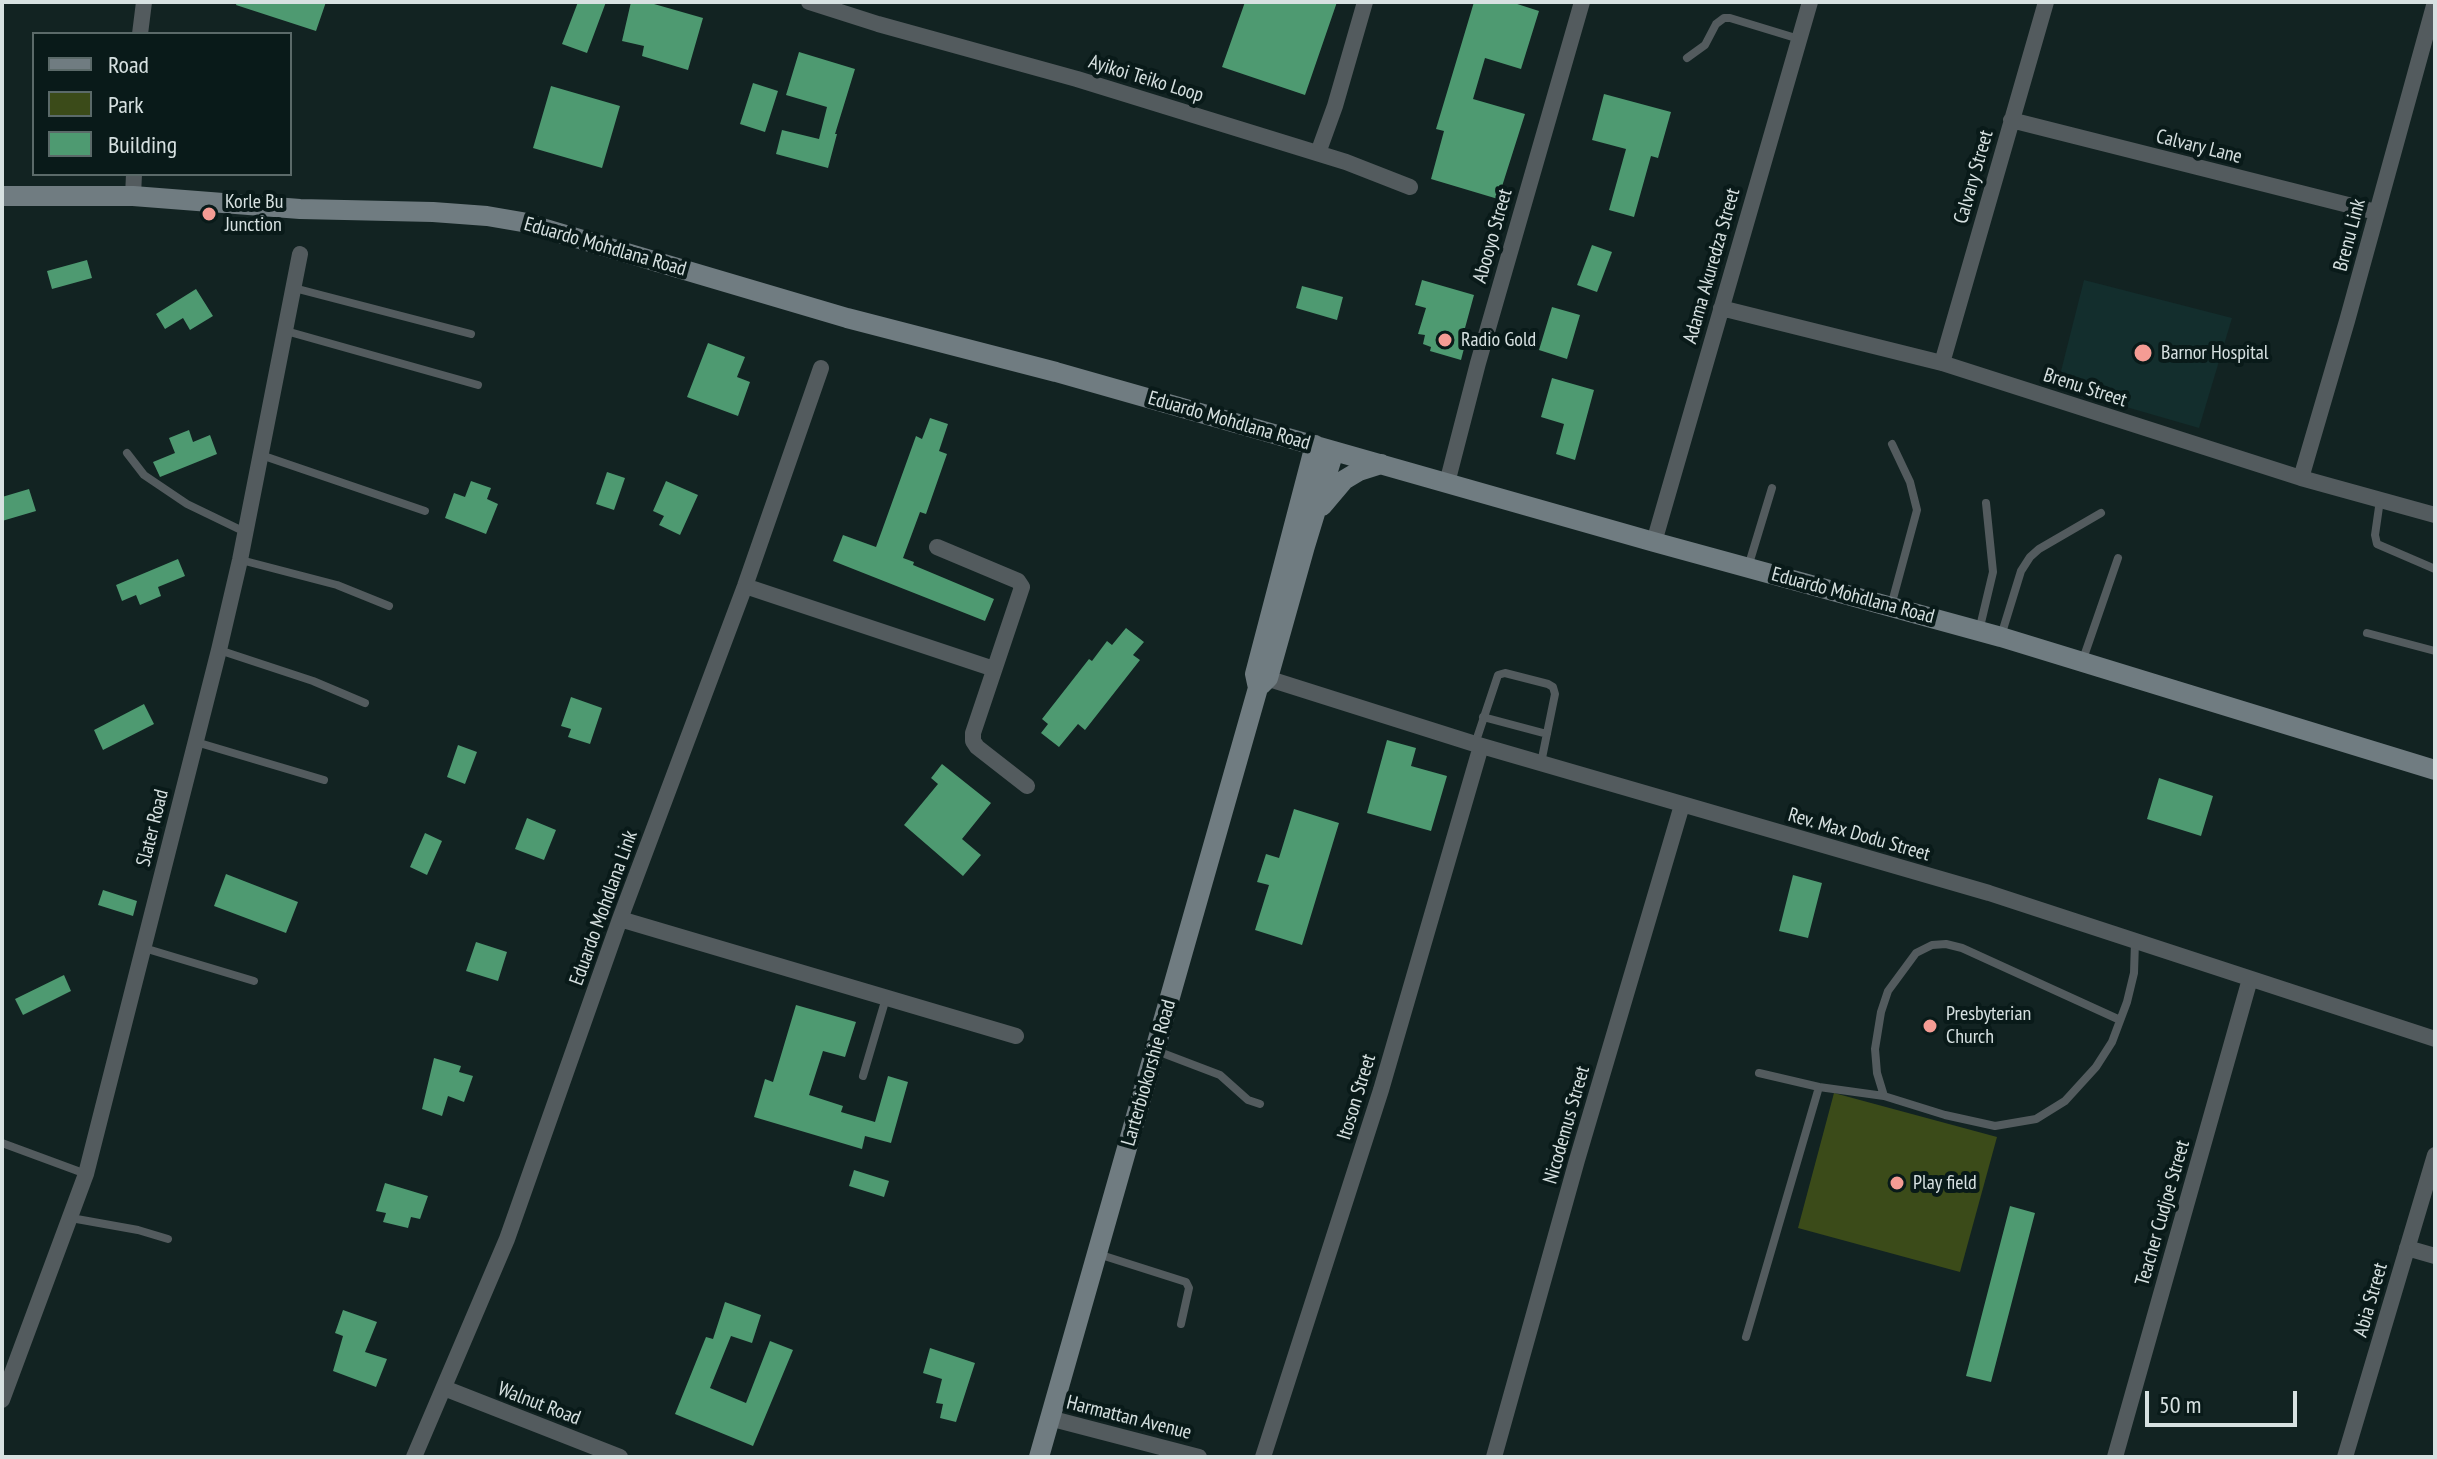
<!DOCTYPE html>
<html>
<head>
<meta charset="utf-8">
<style>
	body { margin:0 }
	#map { position:relative; width:2437px; height:1459px; overflow:hidden; background:#122322; font-family:"PT Sans Narrow",sans-serif }
	canvas { display:block }
	.frame { position:absolute; inset:0; border:4px solid #d7e1e1; pointer-events:none }
	.legend { position:absolute; left:32px; top:32px; width:260px; height:144px; box-sizing:border-box; background:#091a19; border:2px solid #5b6a69; margin:0; padding:10px 14px; list-style:none; font-size:24px; color:#d7e1e1 }
	.legend li { display:flex; align-items:center; gap:16px; height:40px }
	.legend b { width:40px; border:2px solid #5b6a69 }
	.scale { position:absolute; left:2145px; top:1391px; width:152px; height:36px; box-sizing:border-box; border:4px solid #d7e1e1; border-top:0; padding-left:10px; font-size:24px; line-height:28px; white-space:nowrap; color:#d7e1e1; -webkit-text-stroke:6px #091a19; paint-order:stroke }
</style>
</head>
<body>
<div id="map">
<canvas width="2437" height="1459"></canvas>
<div class="frame"></div>
<ul class="legend">
<li><b style="height:10px;background:#707c81"></b>Road</li>
<li><b style="height:22px;background:#3b4b19"></b>Park</li>
<li><b style="height:22px;background:#4e9a71"></b>Building</li>
</ul>
<div class="scale">50 m</div>
</div>
<script>
const ctx = document.querySelector('canvas').getContext('2d');
ctx.lineJoin = 'round';
function fillPath(path, color) { ctx.fillStyle = color; ctx.fill(path, 'evenodd'); }
const shape = rows => new Path2D(rows.map(r => 'M' + r).join(''));
function strokePath(path, color, width, dash) { ctx.strokeStyle = color; ctx.lineWidth = width; ctx.lineCap = dash ? 'butt' : 'round'; ctx.setLineDash(dash || []); ctx.stroke(path); }
function drawText(font, color, halo, rows, align = 'center') {
  ctx.font = font + ' "PT Sans Narrow",sans-serif'; ctx.lineWidth = 8; ctx.setLineDash([]); ctx.textBaseline = 'middle'; ctx.strokeStyle = halo; ctx.fillStyle = color; for (const [text, x, y, turn = 0] of rows) {
    ctx.save(); ctx.translate(x, y); ctx.rotate((+turn || 0) * Math.PI / 180); ctx.textAlign = isNaN(turn) ? turn : align; if (halo) ctx.strokeText(text, 0, 0); ctx.fillText(text, 0, 0); ctx.restore();
  }
}
const built = shape([
	[2084,280,2232,318,2199,428,2057,387]
]);
const green = shape([
	[1834,1093,1997,1137,1960,1272,1798,1228]
]);
const building = shape([
	[237,2,326,2,316,31,236,5],
	[578,2,606,2,587,53,562,44],
	[631,2,647,2,703,18,688,70,642,56,644,46,622,41],
	[1245,2,1337,2,1305,95,1222,67],
	[1474,2,1511,2,1539,11,1521,69,1485,58,1473,99,1525,114,1498,199,1431,179,1444,131,1436,129],
	[799,52,855,69,835,134,837,134,828,168,776,154,782,130,819,139,827,107,786,95],
	[753,83,778,91,765,132,740,124],
	[551,86,620,106,602,168,533,148],
	[1604,94,1671,112,1658,158,1651,156,1634,217,1609,210,1626,149,1592,140],
	[1592,245,1612,252,1597,292,1577,285],
	[87,260,92,278,52,289,47,271],
	[1422,280,1474,295,1465,328,1469,329,1461,360,1430,351,1431,347,1423,344,1425,335,1418,334,1426,308,1415,305],
	[1302,286,1343,297,1337,320,1296,308],
	[196,289,213,316,190,330,183,318,165,329,156,314],
	[1552,307,1580,315,1567,359,1539,350],
	[708,343,745,357,737,377,750,382,738,416,687,397],
	[1552,378,1594,390,1575,460,1556,454,1564,424,1541,417],
	[930,418,948,424,939,451,947,454,926,514,920,512,903,558,914,562,913,565,994,599,985,621,833,561,843,535,876,547,916,436,922,439],
	[189,430,193,442,210,435,217,454,160,477,153,462,175,453,169,438],
	[607,472,625,478,614,510,596,504],
	[471,481,491,488,487,499,498,504,486,534,445,518,454,493,465,497],
	[666,481,698,495,680,535,659,525,664,516,653,511],
	[29,489,36,511,2,521,2,497],
	[178,559,185,576,158,587,161,596,140,605,136,595,122,601,116,585],
	[1126,628,1144,642,1133,655,1140,660,1085,730,1078,724,1059,747,1041,733,1048,724,1042,719,1089,659,1092,661,1107,641,1112,645],
	[571,697,602,708,590,744,568,737,571,729,561,726],
	[144,704,154,724,103,750,94,730],
	[1387,740,1416,748,1411,766,1447,776,1431,831,1367,813],
	[458,745,477,752,465,784,447,777],
	[942,764,991,803,962,839,981,855,963,876,904,825,938,784,931,778],
	[2159,778,2213,796,2201,836,2147,819],
	[1294,809,1339,823,1302,945,1255,930,1269,885,1257,882,1266,854,1279,858],
	[527,818,556,830,544,860,515,849],
	[425,833,442,841,427,875,410,867],
	[226,874,298,902,286,933,214,906],
	[1793,875,1822,883,1808,938,1779,931],
	[103,890,137,901,133,916,98,905],
	[476,942,507,952,498,981,466,971],
	[64,975,71,991,23,1015,15,999],
	[796,1005,856,1022,845,1057,823,1051,809,1095,843,1106,841,1112,875,1122,888,1076,908,1082,891,1143,865,1136,862,1149,754,1117,765,1079,773,1082],
	[434,1058,461,1066,459,1072,473,1076,464,1102,448,1096,442,1116,422,1109],
	[854,1170,889,1181,884,1197,849,1186],
	[385,1183,428,1196,420,1219,411,1217,408,1228,383,1222,386,1213,376,1211],
	[2010,1206,2035,1213,1991,1382,1966,1376],
	[725,1302,761,1315,752,1343,731,1336,710,1388,746,1403,770,1341,793,1350,753,1446,675,1414,706,1337,713,1339],
	[343,1310,377,1322,365,1352,387,1359,376,1387,333,1371,343,1336,335,1333],
	[930,1348,975,1363,956,1422,940,1418,943,1404,936,1403,942,1379,923,1373]
]);
const lane = shape([
	[1687,58,1705,45,1716,24,1724,18,1730,18,1799,39],
	[294,288,471,334],
	[286,331,478,385],
	[127,453,144,475,187,504,245,532],
	[261,455,425,511],
	[2380,500,2375,535,2377,544,2435,569],
	[241,560,337,585,389,606],
	[1748,567,1772,488],
	[1891,606,1917,510,1910,482,1892,444],
	[1979,631,1993,572,1986,503],
	[2367,633,2435,651],
	[2001,636,2021,571,2030,557,2039,549,2101,513],
	[219,650,313,681,365,703],
	[2082,662,2118,558],
	[1483,717,1547,734],
	[196,742,324,780],
	[1475,744,1498,675,1505,673,1548,684,1553,687,1555,694,1541,763],
	[144,948,254,981],
	[1157,1051,1220,1075,1248,1100,1260,1104],
	[1759,1073,1819,1087,1884,1096,1945,1115,1995,1126,2036,1119,2065,1101,2096,1067,2112,1042,2127,1002,2134,973,2135,942],
	[863,1076,886,998],
	[1884,1096,1877,1073,1875,1049,1881,1012,1888,991,1916,953,1932,945,1946,944,1962,948,2120,1020],
	[2,1143,86,1174],
	[71,1218,138,1230,168,1239],
	[1098,1254,1186,1282,1189,1288,1181,1324],
	[1746,1337,1819,1087]
]);
const street = shape([
	[809,2,878,24,1077,79,1346,162,1410,187],
	[140,34,144,2],
	[2011,120,2376,212],
	[1318,153,1335,106,1365,2],
	[133,196,134,174],
	[1721,308,1942,363,2301,478,2435,515],
	[1942,363,2046,2],
	[2301,478,2347,321,2435,2],
	[1447,483,1478,363,1582,2],
	[1654,542,1810,2],
	[937,547,1018,581,1022,587,973,733,973,741,977,747,1027,786],
	[745,586,994,669],
	[1260,676,1475,744,1989,893,2435,1039],
	[620,919,1016,1036],
	[2407,1248,2435,1256],
	[444,1388,620,1457],
	[2,1400,86,1174,219,650,240,560,300,254],
	[1049,1418,1199,1457],
	[414,1457,507,1239,620,919,745,586,821,368],
	[1263,1457,1381,1090,1481,746],
	[1494,1457,1577,1160,1682,805],
	[2115,1457,2250,979],
	[2345,1457,2435,1155]
]);
const secondary = shape([
	[2,196,133,196,300,209,433,212,487,216,522,222,847,318,1056,372,1654,542,2001,637,2435,770],
	[1322,506,1344,480,1359,471,1381,464],
	[1261,685,1268,678,1305,546,1334,451],
	[1039,1457,1258,688,1255,674,1315,445]
]);
const markers = [
	[209,214,8,"#f59c94"],
	[1445,340,8,"#f59c94"],
	[2143,353,10,"#f59c94"],
	[1930,1026,8,"#f59c94"],
	[1897,1183,8,"#f59c94"]
];
const streetNames = [
	["Ayikoi Teiko Loop",1146,79,17],
	["Calvary Lane",2199,147,14],
	["Calvary Street",1974,177,-74],
	["Brenu Link",2350,235,-75],
	["Abooyo Street",1493,236,-74],
	["Eduardo Mohdlana Road",605,247,16],
	["Adama Akuredza Street",1712,266,-74],
	["Brenu Street",2085,388,18],
	["Eduardo Mohdlana Road",1229,421,16],
	["Eduardo Mohdlana Road",1853,596,15],
	["Slater Road",153,828,-76],
	["Rev. Max Dodu Street",1859,835,16],
	["Eduardo Mohdlana Link",604,908,-70],
	["Larterbiokorshie Road",1149,1073,-74],
	["Itoson Street",1357,1097,-73],
	["Nicodemus Street",1567,1125,-74],
	["Teacher Cudjoe Street",2163,1213,-74],
	["Abia Street",2371,1300,-74],
	["Walnut Road",539,1404,21],
	["Harmattan Avenue",1129,1418,14]
];
const poiNames = [
	["Korle Bu",225,202],
	["Junction",225,225],
	["Radio Gold",1461,340],
	["Barnor Hospital",2161,353],
	["Presbyterian",1946,1014],
	["Church",1946,1037],
	["Play field",1913,1183]
];
fillPath(built, '#132e2d');
fillPath(green, '#3b4b19');
fillPath(building, '#4e9a71');
strokePath(lane, '#535b5e', 8);
strokePath(street, '#535b5e', 16);
strokePath(secondary, '#707c81', 20);
for (const [x, y, r, color] of markers) { const dot = new Path2D(); dot.arc(x, y, r, 0, 2 * Math.PI); ctx.fillStyle = color; ctx.fill(dot); strokePath(dot, '#091a19', 3); }
drawText('20px', '#d7e1e1', '#091a19', streetNames);
drawText('20px', '#d7e1e1', '#091a19', poiNames, 'left');
</script>
</body>
</html>
